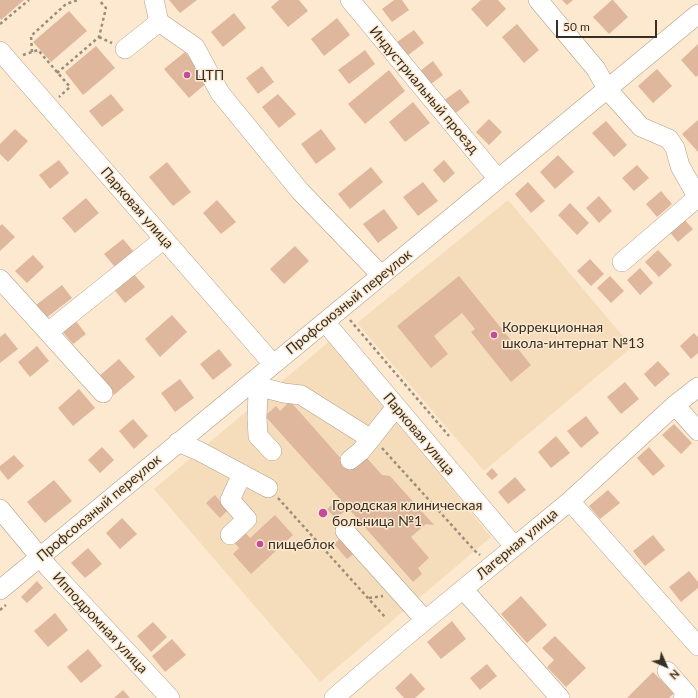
<!DOCTYPE html>
<html>
<head>
<meta charset="utf-8">
<style>
	body { margin:0 }
	#map { position:relative; width:698px; height:698px; overflow:hidden; background:#fde9cf; font-family:Lato,sans-serif }
	canvas { display:block }
	.north { position:absolute; left:646px; top:646px; width:40px; height:40px; -webkit-text-stroke:3px #fde9cf; paint-order:stroke; rotate:135deg; font-size:11px; font-weight:700; line-height:16px; text-align:center; color:#362f25 }
	.north::after { content:''; display:block; margin:auto; width:14px; height:18px; background:#362f25; clip-path:polygon(50% 0,100% 100%,50% 72%,0 100%) }
	.scale { position:absolute; left:556px; top:20px; width:101px; height:18px; box-sizing:border-box; border:2px solid #362f25; border-top:0; padding-left:5px; font-size:12px; line-height:14px; white-space:nowrap; color:#362f25; -webkit-text-stroke:3px #fde9cf; paint-order:stroke }
</style>
</head>
<body>
<div id="map">
<canvas width="698" height="698"></canvas>
<div class="north">N</div>
<div class="scale">50 m</div>
</div>
<script>
const ctx = document.querySelector('canvas').getContext('2d');
ctx.lineJoin = 'round';
function fillPath(path, color) { ctx.fillStyle = color; ctx.fill(path, 'evenodd'); }
const shape = rows => new Path2D(rows.map(r => 'M' + r).join(''));
function strokePath(path, color, width, dash) { ctx.strokeStyle = color; ctx.lineWidth = width; ctx.lineCap = dash ? 'butt' : 'round'; ctx.setLineDash(dash || []); ctx.stroke(path); }
function drawText(font, color, halo, rows, align = 'center') {
  ctx.font = font + ' Lato,sans-serif'; ctx.lineWidth = 3; ctx.setLineDash([]); ctx.textBaseline = 'middle'; ctx.strokeStyle = halo; ctx.fillStyle = color; for (const [text, x, y, turn = 0] of rows) {
    ctx.save(); ctx.translate(x, y); ctx.rotate((+turn || 0) * Math.PI / 180); ctx.textAlign = isNaN(turn) ? turn : align; if (halo) ctx.strokeText(text, 0, 0); ctx.fillText(text, 0, 0); ctx.restore();
  }
}
const built = shape([
	[508,200,632,347,484,471,357,323],
	[331,340,491,537,320,682,154,489]
]);
const building = shape([
	[0,0,24,0,1,20,0,18],
	[169,0,197,0,180,13],
	[279,0,299,0,308,11,288,27,271,7],
	[394,0,402,0,409,10,392,22,382,9],
	[481,0,498,0,506,9,487,27,471,9],
	[562,0,573,0,567,5],
	[612,0,613,0,628,17,609,34,593,17],
	[69,11,87,31,51,62,33,42],
	[234,13,246,28,223,47,211,32],
	[337,18,350,35,324,56,311,39],
	[517,24,539,50,524,63,502,37],
	[414,30,424,43,407,56,397,42],
	[698,44,698,75,696,77,681,60],
	[96,46,115,68,83,95,65,72],
	[365,50,375,64,349,84,338,70],
	[185,52,209,81,189,98,164,69],
	[433,61,443,75,427,87,416,74],
	[262,66,274,82,258,94,246,78],
	[657,69,672,86,653,103,638,86],
	[389,70,405,91,365,124,348,104],
	[460,89,470,102,453,115,443,101],
	[111,94,124,110,102,127,89,111],
	[278,94,296,114,279,128,262,107],
	[413,102,430,123,405,142,389,122],
	[489,119,502,132,489,145,476,132],
	[698,120,698,152,682,134],
	[606,121,627,145,614,157,592,133],
	[15,129,28,141,8,162,0,154,0,144],
	[321,129,336,149,316,164,301,144],
	[558,155,574,172,555,189,540,172],
	[59,160,69,173,50,189,39,175],
	[444,160,455,173,444,183,433,170],
	[167,162,191,192,173,206,149,177],
	[637,165,649,178,634,191,622,178],
	[371,167,383,182,350,209,338,194],
	[423,182,438,201,418,216,403,197],
	[528,182,545,201,531,213,515,194],
	[661,191,672,204,657,217,646,204],
	[599,196,612,211,599,223,586,208],
	[86,198,99,213,75,233,62,218],
	[217,200,236,222,221,234,203,213],
	[570,203,589,223,577,235,558,215],
	[384,209,398,228,378,243,363,224],
	[681,216,693,229,678,242,667,229],
	[2,224,15,237,0,251,0,226],
	[123,239,134,252,115,267,104,254],
	[295,246,309,261,284,284,270,269],
	[658,250,672,265,659,277,645,262],
	[33,255,44,267,27,283,15,271],
	[590,259,604,274,591,286,577,271],
	[640,268,653,283,640,295,627,280],
	[132,272,145,287,125,303,113,288],
	[459,276,531,365,511,382,471,332,475,329,462,313,434,336,448,354,431,368,397,326],
	[610,276,624,291,611,303,597,288],
	[62,285,72,298,46,318,36,305],
	[172,315,187,332,160,357,145,339],
	[75,320,86,334,73,344,62,331],
	[5,333,18,349,0,363,0,337],
	[694,333,698,337,698,353,691,359,680,346],
	[37,346,49,361,30,377,18,362],
	[219,349,232,365,213,380,200,364],
	[119,359,135,377,114,395,98,377],
	[658,361,670,374,655,387,644,374],
	[180,379,194,398,175,412,161,393],
	[625,382,639,399,621,414,607,397],
	[79,389,95,408,73,426,58,408],
	[290,401,351,470,366,457,382,475,390,476,434,525,426,524,411,537,429,558,418,568,422,574,413,582,348,508,336,519,327,509,339,498,265,416,276,406,280,411],
	[586,416,599,433,581,448,567,431],
	[133,419,148,436,134,449,119,431],
	[674,424,692,443,681,454,662,435],
	[556,436,570,453,551,468,538,452],
	[102,447,114,460,100,473,88,460],
	[649,447,665,466,653,476,637,458],
	[14,455,24,466,8,480,0,470,0,466],
	[492,468,498,475,492,480,486,474],
	[515,477,526,490,508,504,498,492],
	[54,480,72,501,45,523,27,502],
	[608,490,620,503,600,519,589,506],
	[215,495,228,510,220,518,206,503],
	[275,515,293,535,251,574,233,554,239,548,233,541,244,531,250,538],
	[122,518,137,534,120,549,106,533],
	[653,535,665,550,645,566,633,551],
	[341,538,355,553,347,559,334,544],
	[88,548,102,564,85,578,71,563],
	[689,571,698,582,698,588,681,602,669,587],
	[37,581,43,588,27,603,21,597],
	[521,596,547,625,527,643,501,614],
	[55,613,68,630,48,647,34,631],
	[452,621,466,639,441,659,427,642],
	[153,622,167,637,151,652,137,636],
	[555,636,586,668,566,687,547,667,554,660,542,648],
	[172,639,186,655,165,672,152,656],
	[88,649,102,666,81,683,67,667],
	[487,664,497,676,480,690,470,678],
	[653,672,674,693,669,698,627,698],
	[411,673,425,689,415,698,404,698,395,688],
	[123,690,130,698,114,698]
]);
const path = shape([
	[0,24,29,0],
	[99,37,112,43],
	[32,52,31,36,66,4,78,0],
	[23,55,38,50,70,87,59,97],
	[57,73,99,37,106,8,99,0],
	[350,320,449,436],
	[382,448,475,551,480,555],
	[278,498,385,617],
	[369,598,383,596],
	[0,610,6,605]
]);
const minor = shape([
	[154,0,159,22,195,47,220,93,300,191,381,275],
	[350,0,498,179],
	[538,0,596,69,607,89,641,127,669,139,675,148,680,166,698,198],
	[125,49,159,22],
	[0,51,273,364],
	[622,262,698,197],
	[0,279,103,393],
	[325,322,514,546],
	[48,332,164,239],
	[251,383,258,392,257,418,258,436,272,451],
	[264,388,284,393,301,395,371,439],
	[675,405,698,431],
	[178,442,199,451,268,488],
	[350,460,361,451,396,407],
	[570,501,698,646],
	[0,509,49,568,170,698],
	[345,531,425,620],
	[230,535,247,519,230,500,242,474],
	[463,589,560,698],
	[0,590,698,14],
	[667,671,687,694,683,698],
	[334,698,405,637,570,501,675,405,698,387]
]);
const markers = [
	[187,75,4,"#c54a9b"],
	[494,335,4,"#c54a9b"],
	[323,513,5,"#c54a9b"],
	[260,544,4,"#c54a9b"]
];
const poiNames = [
	["ЦТП",195,75],
	["Коррекционная",502,327],
	["школа-интернат №13",502,343],
	["Городская клиническая",332,505],
	["больница №1",332,521],
	["пищеблок",268,544]
];
const streetNames = [
	["Индустриальный проезд",424,90,50],
	["Парковая улица",137,208,49],
	["Профсоюзный переулок",349,302,-39],
	["Парковая улица",419,434,50],
	["Профсоюзный переулок",99,508,-40],
	["Лагерная улица",517,544,-40],
	["Ипподромная улица",100,623,47]
];
fillPath(built, '#f5ddbc');
fillPath(building, '#deb79c');
strokePath(minor, '#b2a087', 20);
strokePath(path, '#9b8d7b', 2.5, [3, 3]);
strokePath(minor, '#fff', 19);
for (const [x, y, r, color] of markers) { const dot = new Path2D(); dot.arc(x, y, r, 0, 2 * Math.PI); ctx.fillStyle = color; ctx.fill(dot); strokePath(dot, '#fde9cf', 1.5); }
drawText('14px', '#362f25', '#fde9cf', poiNames, 'left');
drawText('14px', '#362f25', '#fde9cf', streetNames);
</script>
</body>
</html>
